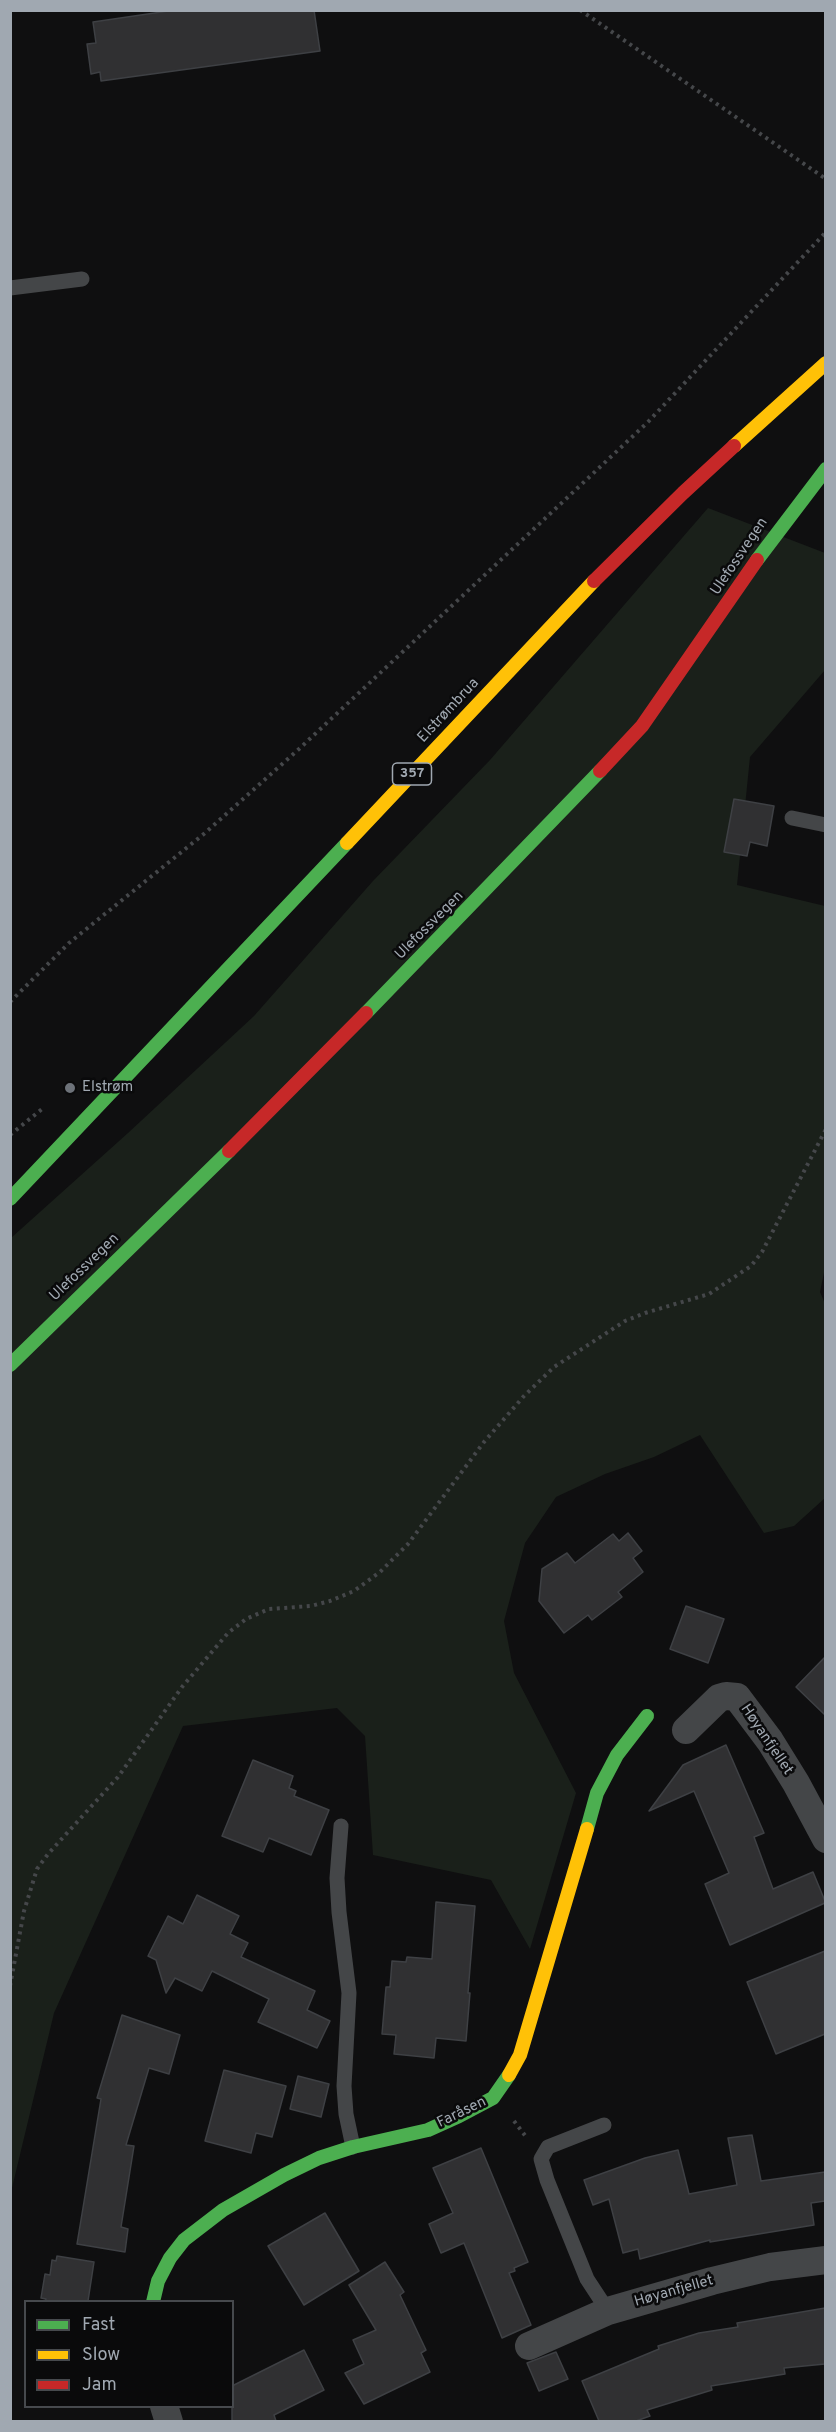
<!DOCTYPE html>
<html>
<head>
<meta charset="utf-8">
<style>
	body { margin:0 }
	#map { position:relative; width:836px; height:2432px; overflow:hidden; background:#0f0f10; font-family:Overpass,sans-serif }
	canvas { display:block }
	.frame { position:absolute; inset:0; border:12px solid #a0a8b1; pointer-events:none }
	.legend { position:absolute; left:24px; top:2300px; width:210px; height:108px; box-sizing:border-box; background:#0a0a0b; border:2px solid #46494d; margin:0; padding:8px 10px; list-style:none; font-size:18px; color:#a0a8b1 }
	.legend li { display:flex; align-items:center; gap:12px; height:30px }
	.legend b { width:30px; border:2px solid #46494d }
</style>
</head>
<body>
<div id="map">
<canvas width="836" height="2432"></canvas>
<div class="frame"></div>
<ul class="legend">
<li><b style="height:8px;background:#4caf50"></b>Fast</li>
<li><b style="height:8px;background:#ffc107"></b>Slow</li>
<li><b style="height:8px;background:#c62828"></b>Jam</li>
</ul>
</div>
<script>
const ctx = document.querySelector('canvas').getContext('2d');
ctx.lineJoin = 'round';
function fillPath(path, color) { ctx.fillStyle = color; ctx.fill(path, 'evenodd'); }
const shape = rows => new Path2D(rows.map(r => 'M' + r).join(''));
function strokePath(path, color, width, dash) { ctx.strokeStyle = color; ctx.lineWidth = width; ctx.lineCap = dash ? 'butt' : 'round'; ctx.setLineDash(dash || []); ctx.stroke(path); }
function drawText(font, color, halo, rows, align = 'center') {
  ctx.font = font + ' Overpass,sans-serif'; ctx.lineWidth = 5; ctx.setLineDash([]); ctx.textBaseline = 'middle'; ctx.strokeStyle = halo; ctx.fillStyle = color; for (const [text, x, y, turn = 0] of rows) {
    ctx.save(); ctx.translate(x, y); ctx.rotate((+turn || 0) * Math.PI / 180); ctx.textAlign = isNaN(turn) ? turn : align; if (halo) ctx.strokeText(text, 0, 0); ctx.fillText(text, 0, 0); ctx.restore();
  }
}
const green = shape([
	[708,508,825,553,825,670,750,757,737,885,825,906,826,1263,820,1292,826,1306,825,1498,794,1526,764,1533,700,1435,654,1457,605,1474,556,1497,525,1543,504,1621,514,1673,576,1793,530,1949,491,1880,373,1855,365,1736,337,1708,183,1726,54,2013,11,2192,11,1238,128,1133,254,1016,373,881,490,760]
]);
const building = shape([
	[175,10,314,10,320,51,101,81,100,72,91,74,87,44,96,43,93,22,175,10],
	[734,799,774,806,767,846,750,842,747,856,724,852,734,799],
	[628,1533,642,1551,633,1558,643,1572,618,1592,622,1597,592,1620,588,1615,564,1633,539,1601,542,1569,567,1553,575,1563,613,1534,619,1541,628,1533],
	[686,1606,724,1619,708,1663,670,1649,686,1606],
	[825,1657,825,1715,796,1687,825,1657],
	[726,1745,764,1833,754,1837,773,1889,813,1872,825,1901,825,1903,730,1945,705,1884,729,1873,694,1791,649,1811,683,1765,726,1745],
	[253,1760,293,1776,289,1788,296,1791,294,1796,329,1810,311,1855,269,1838,263,1852,222,1836,253,1760],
	[197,1895,239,1916,230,1934,248,1943,241,1957,315,1991,307,2010,330,2021,317,2048,258,2022,269,1999,212,1971,202,1991,175,1978,166,1993,156,1960,148,1956,168,1916,183,1924,197,1895],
	[436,1902,475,1906,468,1993,470,1993,466,2041,436,2038,434,2058,394,2054,396,2035,382,2034,386,1987,390,1987,392,1961,406,1962,407,1957,432,1959,436,1902],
	[825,1951,825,2034,776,2054,747,1982,825,1951],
	[122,2015,180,2035,169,2074,149,2068,126,2145,134,2146,121,2227,128,2229,125,2252,77,2244,101,2099,97,2098,122,2015],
	[224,2070,286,2086,272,2137,256,2133,251,2153,205,2141,224,2070],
	[298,2076,329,2084,321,2117,290,2109,298,2076],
	[752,2135,761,2181,825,2172,825,2201,811,2203,814,2225,710,2242,710,2240,640,2259,638,2249,623,2253,609,2199,593,2205,584,2180,645,2158,678,2150,689,2194,737,2185,728,2138,752,2135],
	[481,2148,528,2262,514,2268,515,2271,509,2273,531,2325,502,2338,464,2243,441,2253,429,2224,453,2213,433,2168,481,2148],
	[325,2213,359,2271,304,2305,268,2246,325,2213],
	[57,2256,94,2262,88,2301,45,2301,46,2299,41,2298,45,2274,50,2275,52,2260,56,2261,57,2256],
	[385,2262,404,2292,400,2295,426,2350,421,2353,430,2372,364,2404,345,2373,364,2364,353,2340,376,2330,349,2285,385,2262],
	[825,2308,825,2364,784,2368,785,2374,711,2386,712,2390,647,2410,650,2416,636,2421,599,2421,582,2381,659,2349,658,2346,699,2333,738,2327,737,2323,825,2308],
	[304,2350,324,2390,274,2415,276,2421,232,2421,232,2386,304,2350],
	[556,2352,568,2379,539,2391,527,2363,556,2352]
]);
const path = shape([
	[580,10,826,179],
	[10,1002,69,943,205,833,299,749,648,422,826,232],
	[10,1135,42,1109],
	[10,1986,24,1911,37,1869,48,1854,118,1777,182,1687,228,1633,246,1619,269,1609,311,1606,330,1601,354,1591,380,1572,408,1544,484,1442,524,1396,554,1367,625,1321,645,1313,709,1294,751,1266,762,1252,826,1129],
	[514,2121,527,2138]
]);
const lane = shape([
	[10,288,82,279],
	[792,818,826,825],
	[341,1826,337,1878,339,1912,349,1993,344,2086,346,2114,353,2147],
	[604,2125,548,2147,541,2159,547,2180,587,2279,608,2311]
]);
const street = shape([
	[686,1730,719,1698,726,1696,737,1697,770,1741,796,1783,826,1839],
	[529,2346,608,2311,712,2281,770,2267,826,2260],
	[164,2406,169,2422]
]);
const fast = shape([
	[757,560,826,469],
	[366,1013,600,771],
	[10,1199,347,843],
	[10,1365,229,1151],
	[587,1829,597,1793,617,1755,647,1716],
	[153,2302,158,2281,170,2258,184,2240,223,2210,284,2175,319,2158,353,2147,428,2130,459,2116,493,2098,509,2075]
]);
const slow = shape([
	[734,446,826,363],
	[347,843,594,581],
	[509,2075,520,2055,587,1829]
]);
const jam = shape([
	[594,581,683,493,734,446],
	[600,771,642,726,757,560],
	[229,1151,366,1013]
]);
const markers = [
	[70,1088,6,"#6d7279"]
];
const shields = [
	[412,774,39]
];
const shieldNames = [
	["357",412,774]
];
const streetNames = [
	["Ulefossvegen",740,557,-56],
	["Elstrømbrua",449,711,-47],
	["Ulefossvegen",430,926,-45],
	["Ulefossvegen",85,1268,-44],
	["Høyanfjellet",766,1740,56],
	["Faråsen",462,2113,-26],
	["Høyanfjellet",674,2292,-16]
];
const poiNames = [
	["Elstrøm",82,1088]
];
fillPath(green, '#1a201a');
fillPath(building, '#303032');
strokePath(building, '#3e4044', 1.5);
strokePath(path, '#45474a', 4, [3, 4.5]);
strokePath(lane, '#444648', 15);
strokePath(street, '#444648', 28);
strokePath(fast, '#4caf50', 14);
strokePath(slow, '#ffc107', 14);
strokePath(jam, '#c62828', 14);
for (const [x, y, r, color] of markers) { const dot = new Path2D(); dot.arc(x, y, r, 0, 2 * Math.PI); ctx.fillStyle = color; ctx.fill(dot); strokePath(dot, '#0a0a0b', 2); }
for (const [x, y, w] of shields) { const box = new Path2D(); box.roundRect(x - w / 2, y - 11, w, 22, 4.5); ctx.fillStyle = '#0a0a0b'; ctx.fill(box); strokePath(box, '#a0a8b1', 1.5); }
drawText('bold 14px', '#a0a8b1', null, shieldNames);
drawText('15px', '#a0a8b1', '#0a0a0b', streetNames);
drawText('15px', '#a0a8b1', '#0a0a0b', poiNames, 'left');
</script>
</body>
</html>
